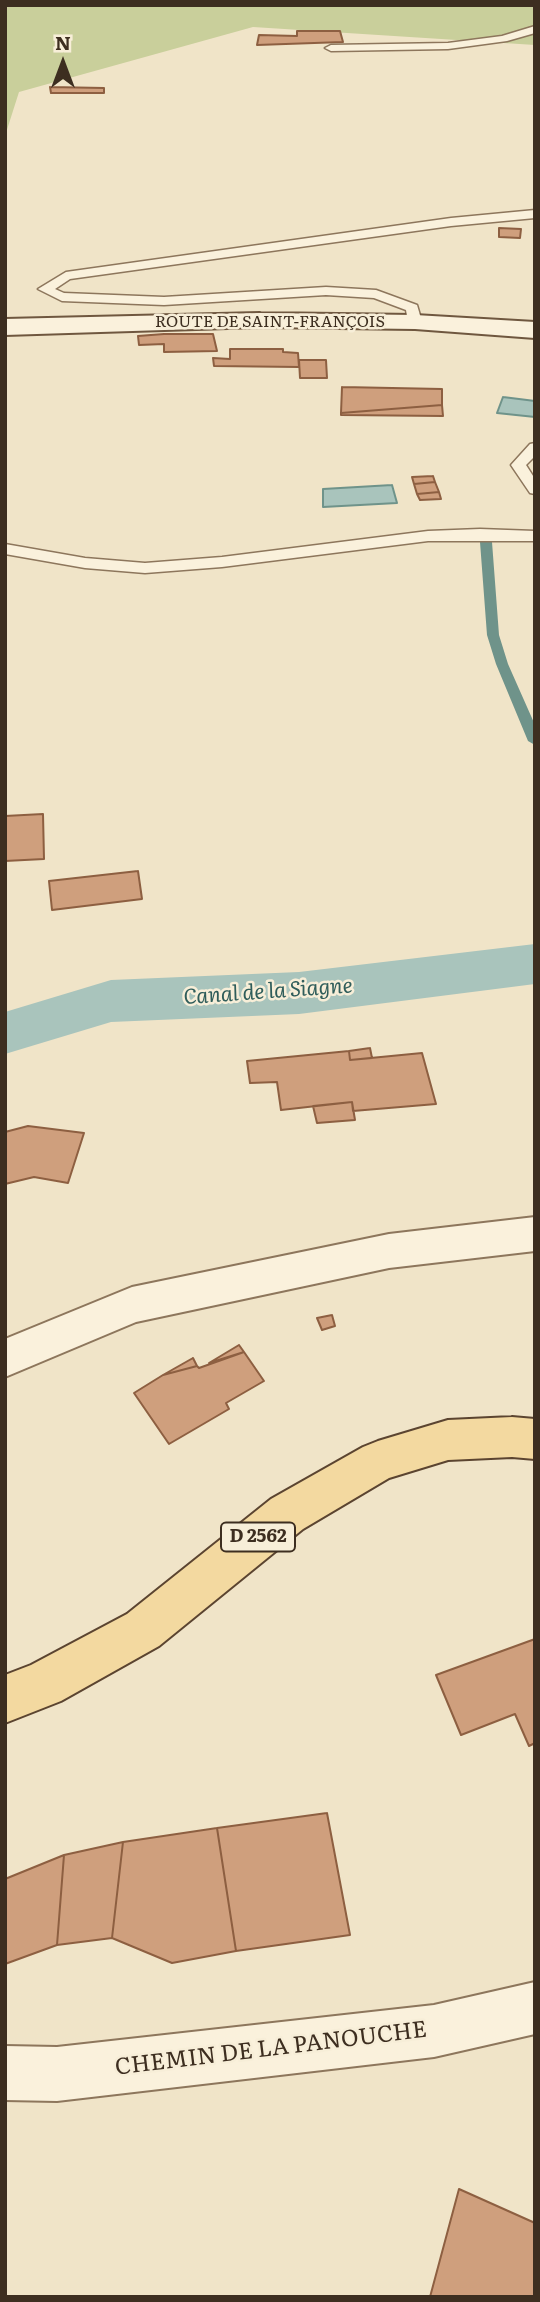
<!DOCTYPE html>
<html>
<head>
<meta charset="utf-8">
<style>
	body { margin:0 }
	#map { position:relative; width:540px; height:2302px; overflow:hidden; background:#f0e4c8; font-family:Literata,serif }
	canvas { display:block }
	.frame { position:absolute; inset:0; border:7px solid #3d2e20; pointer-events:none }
	.north { position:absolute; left:28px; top:28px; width:70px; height:70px; -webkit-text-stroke:5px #f7eed8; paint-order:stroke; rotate:0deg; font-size:19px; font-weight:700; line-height:28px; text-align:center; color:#3d2e20 }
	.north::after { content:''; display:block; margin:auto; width:24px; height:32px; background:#3d2e20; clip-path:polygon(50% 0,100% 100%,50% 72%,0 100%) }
</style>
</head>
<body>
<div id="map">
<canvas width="540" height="2302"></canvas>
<div class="frame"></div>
<div class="north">N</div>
</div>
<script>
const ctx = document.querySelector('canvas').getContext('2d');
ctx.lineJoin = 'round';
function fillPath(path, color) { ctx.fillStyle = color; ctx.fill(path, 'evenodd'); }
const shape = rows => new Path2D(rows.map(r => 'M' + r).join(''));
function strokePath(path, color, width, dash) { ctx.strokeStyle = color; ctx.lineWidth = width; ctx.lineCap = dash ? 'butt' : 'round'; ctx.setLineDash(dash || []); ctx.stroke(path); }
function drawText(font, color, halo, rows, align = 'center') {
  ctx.font = font + ' Literata,serif'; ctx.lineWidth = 5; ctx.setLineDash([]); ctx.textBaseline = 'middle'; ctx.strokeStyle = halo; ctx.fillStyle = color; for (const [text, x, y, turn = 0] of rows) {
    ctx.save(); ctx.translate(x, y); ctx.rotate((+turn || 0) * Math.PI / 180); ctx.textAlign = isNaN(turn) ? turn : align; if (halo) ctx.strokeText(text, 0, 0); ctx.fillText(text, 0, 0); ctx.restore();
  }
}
const green = shape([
	[5,5,535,5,535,45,253,27,19,92,5,136]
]);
const water = shape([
	[503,397,535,401,535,417,497,413,503,397],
	[392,485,397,503,323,507,323,489,392,485]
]);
const stream = shape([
	[486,538,492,542,499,635,508,664,535,725,535,745,528,741,496,664,487,635,480,542,486,538]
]);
const canal = shape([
	[535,944,535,984,299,1014,111,1022,5,1054,5,1012,111,980,299,972,535,944]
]);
const building = shape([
	[297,31,340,31,343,42,257,45,259,35,297,36,297,31],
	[50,87,104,88,104,93,51,93,50,87],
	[499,228,521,229,520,238,499,237,499,228],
	[164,334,213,334,217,351,164,352,164,344,139,345,138,336,164,334],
	[230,349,283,349,283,352,298,353,299,367,214,366,213,358,230,359,230,349],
	[299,360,326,360,327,378,300,378,299,360],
	[342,387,442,389,442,405,341,413,342,387],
	[442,405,443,416,341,415,341,413,442,405],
	[433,476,435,482,414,484,412,477,433,476],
	[435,482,439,492,417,494,414,484,435,482],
	[439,492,441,499,420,500,417,494,439,492],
	[43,814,44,859,5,861,5,816,43,814],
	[138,871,142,899,52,910,49,881,138,871],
	[370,1048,372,1058,350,1060,349,1051,370,1048],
	[349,1051,350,1060,422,1053,436,1104,353,1111,352,1102,281,1110,277,1082,250,1083,247,1061,349,1051],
	[352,1102,355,1120,317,1123,313,1106,352,1102],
	[28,1126,84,1133,68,1183,34,1177,5,1184,5,1132,28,1126],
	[332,1315,335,1326,322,1330,317,1318,332,1315],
	[239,1345,244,1352,209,1363,239,1345],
	[244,1352,264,1381,226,1403,229,1409,169,1444,134,1393,163,1375,197,1366,199,1368,244,1352],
	[193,1358,197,1366,163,1375,193,1358],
	[535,1639,535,1743,529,1746,515,1714,461,1735,436,1675,535,1639],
	[327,1813,350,1935,236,1951,217,1828,327,1813],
	[217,1828,236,1951,172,1963,112,1938,123,1842,217,1828],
	[123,1842,112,1938,57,1945,64,1855,123,1842],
	[64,1855,57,1945,5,1964,5,1879,64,1855],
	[459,2189,535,2223,535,2297,430,2297,459,2189]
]);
const service = shape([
	[535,26,535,33,507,41,448,49,331,51,325,48,331,45,448,43,502,36,535,26],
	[535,210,535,218,451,226,70,279,55,289,64,293,164,297,326,287,376,290,417,305,422,322,415,326,408,322,406,310,374,298,326,295,164,305,62,301,38,289,66,272,451,218,535,210],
	[535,443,535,456,526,465,535,479,535,494,530,493,511,465,530,444,535,443],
	[480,529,535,531,535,541,428,541,222,567,145,573,85,568,5,554,5,544,85,558,145,563,222,557,428,531,480,529]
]);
const minor = shape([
	[535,1217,535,1251,389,1268,136,1322,5,1377,5,1339,132,1287,389,1234,535,1217],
	[535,1982,535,2034,434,2057,57,2101,5,2100,5,2046,57,2047,434,2005,535,1982]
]);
const secondary = shape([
	[260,313,415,315,535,322,535,338,415,329,260,327,5,335,5,319,260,313]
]);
const primary = shape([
	[512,1417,535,1419,535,1459,512,1457,448,1460,389,1478,303,1529,159,1646,61,1701,5,1723,5,1675,31,1665,127,1614,271,1499,363,1447,378,1441,448,1420,512,1417]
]);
const farStreetnames = [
	["ROUTE DE SAINT-FRANÇOIS",270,322]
];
const shields = [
	[258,1537,74]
];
const shieldNames = [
	["D 2562",258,1537]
];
const waterNames = [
	["Canal de la Siagne",268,992,-4]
];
const nearStreetnames = [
	["CHEMIN DE LA PANOUCHE",271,2049,-7]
];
fillPath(green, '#c9cf9b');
fillPath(water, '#a9c4bc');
strokePath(water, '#6f938a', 2);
fillPath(stream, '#6f938a');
fillPath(canal, '#a9c4bc');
fillPath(building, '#cf9f7d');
strokePath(building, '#8d5f41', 2);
strokePath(service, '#8d765c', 3);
strokePath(minor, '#8d765c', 4);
strokePath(secondary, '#6f573f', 4);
strokePath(primary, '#5b4430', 4);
fillPath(service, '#faf1dc');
fillPath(minor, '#faf1dc');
fillPath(secondary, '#faf1dc');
fillPath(primary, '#f3d9a0');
drawText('16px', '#3d2e20', '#f7eed8', farStreetnames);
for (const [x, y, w] of shields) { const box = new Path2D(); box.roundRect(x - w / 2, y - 14.5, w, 29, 5); ctx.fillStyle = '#f7eed8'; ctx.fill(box); strokePath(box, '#3d2e20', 2); }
drawText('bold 18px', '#3d2e20', null, shieldNames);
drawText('italic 21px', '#2f5d5a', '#f7eed8', waterNames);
drawText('23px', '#3d2e20', '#f7eed8', nearStreetnames);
</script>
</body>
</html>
